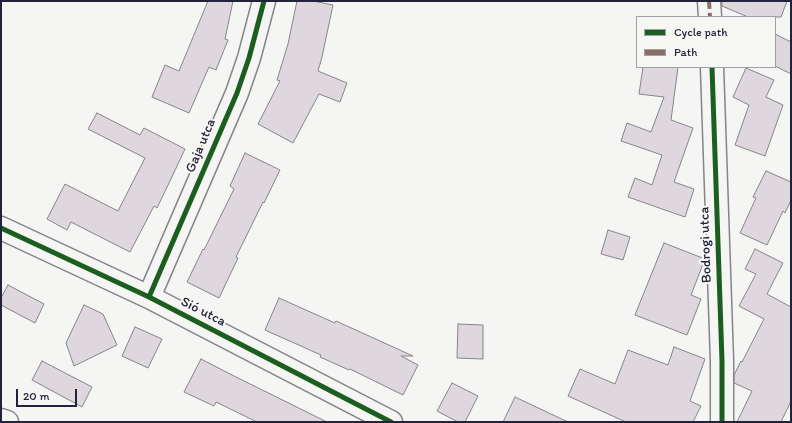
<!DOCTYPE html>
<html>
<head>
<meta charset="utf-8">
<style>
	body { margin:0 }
	#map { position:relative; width:792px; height:423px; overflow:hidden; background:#f5f5f3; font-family:Itim,sans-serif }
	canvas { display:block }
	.frame { position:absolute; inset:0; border:2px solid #22223b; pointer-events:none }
	.legend { position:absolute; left:636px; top:16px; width:140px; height:52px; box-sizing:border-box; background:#f6f6f2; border:1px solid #a1a1a9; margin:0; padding:5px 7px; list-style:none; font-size:12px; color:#22223b }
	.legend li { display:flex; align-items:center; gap:8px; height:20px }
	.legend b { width:20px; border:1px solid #a1a1a9 }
	.scale { position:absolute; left:16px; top:389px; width:61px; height:18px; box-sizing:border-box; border:2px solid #22223b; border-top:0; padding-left:5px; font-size:12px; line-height:14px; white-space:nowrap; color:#22223b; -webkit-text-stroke:3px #f6f6f2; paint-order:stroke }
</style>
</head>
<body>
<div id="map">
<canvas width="792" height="423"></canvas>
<div class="frame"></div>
<ul class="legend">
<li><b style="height:5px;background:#1b5e20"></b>Cycle path</li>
<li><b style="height:5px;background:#8d6e63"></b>Path</li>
</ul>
<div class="scale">20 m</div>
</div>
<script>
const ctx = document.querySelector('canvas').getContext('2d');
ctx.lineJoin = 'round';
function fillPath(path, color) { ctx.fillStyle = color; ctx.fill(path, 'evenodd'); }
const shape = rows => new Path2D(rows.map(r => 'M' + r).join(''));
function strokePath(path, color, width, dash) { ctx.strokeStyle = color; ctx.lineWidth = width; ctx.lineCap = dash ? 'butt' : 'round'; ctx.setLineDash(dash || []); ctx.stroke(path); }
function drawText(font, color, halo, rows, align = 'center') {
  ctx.font = font + ' Itim,sans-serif'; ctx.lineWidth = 4; ctx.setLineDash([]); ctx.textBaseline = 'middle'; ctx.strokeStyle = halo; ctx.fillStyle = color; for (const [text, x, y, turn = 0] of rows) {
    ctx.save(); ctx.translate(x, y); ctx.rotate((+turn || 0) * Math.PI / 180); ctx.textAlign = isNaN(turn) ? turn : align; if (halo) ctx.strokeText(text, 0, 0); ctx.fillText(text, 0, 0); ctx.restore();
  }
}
const building = shape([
	[208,1,233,1,225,39,228,40,216,70,209,67,189,113,152,97,165,65,179,71,208,1],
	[297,1,313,1,333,5,322,57,318,71,347,83,340,102,319,94,293,143,258,124,280,81,277,80,288,44,297,1],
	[722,1,787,1,781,17,748,17,722,6,722,1],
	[775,34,791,42,791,74,775,66,775,34],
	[643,67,678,67,671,120,693,128,674,182,694,189,685,217,628,197,635,178,652,185,662,155,621,141,627,123,651,132,664,97,639,94,643,67],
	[746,68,774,80,766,97,783,105,765,156,735,145,749,105,733,97,746,68],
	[97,113,140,135,144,128,185,149,170,181,157,208,154,206,130,252,71,222,67,230,47,219,65,184,118,211,145,158,88,129,97,113],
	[245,153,280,170,264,203,263,202,236,257,238,258,219,298,187,282,203,249,204,250,234,189,230,186,245,153],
	[766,171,791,182,791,200,785,213,783,211,767,245,740,233,756,198,753,197,766,171],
	[608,230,630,237,623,260,601,254,608,230],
	[664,243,705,259,691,295,701,299,687,335,635,315,664,243],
	[755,249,783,263,767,294,791,307,791,401,781,422,737,422,752,391,734,383,734,375,741,361,742,362,764,319,739,306,756,274,745,269,755,249],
	[8,285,44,304,35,323,1,305,1,298,8,285],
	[279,298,335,323,336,321,413,356,401,356,418,365,403,395,350,369,349,370,320,357,321,355,265,330,279,298],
	[84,305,103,314,117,345,74,366,66,343,84,305],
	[458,324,483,325,483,359,457,358,458,324],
	[135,327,162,339,148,368,122,356,135,327],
	[674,347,705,359,690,401,701,406,693,422,626,422,568,396,580,369,615,384,628,350,668,365,674,347],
	[201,359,230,374,327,422,257,422,216,402,214,406,184,392,201,359],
	[42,361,92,387,82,407,32,380,42,361],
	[452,383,478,396,465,422,458,422,437,411,452,383],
	[515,397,568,422,503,422,515,397]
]);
const minor = shape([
	[709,1,710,17],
	[712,67,722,361,722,422],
	[1,228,149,297,391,422],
	[149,297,237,93,249,58,264,1],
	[1,420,7,422]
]);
const quiet = shape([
	[709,1,710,17]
]);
const cycleway = shape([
	[712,67,722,361,722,422],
	[1,228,149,297,391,422],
	[149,297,237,93,249,58,264,1]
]);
const streetNames = [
	["Gaja utca",201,146,-67],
	["Bodrogi utca",706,245,-92],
	["Sió utca",203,312,27]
];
fillPath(building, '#ded7de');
strokePath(building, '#858589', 1);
strokePath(minor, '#858589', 25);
strokePath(minor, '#f5f5f3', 22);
strokePath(quiet, '#8d6e63', 4, [8, 4]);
strokePath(cycleway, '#1b5e20', 5);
drawText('14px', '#22223b', '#f6f6f2', streetNames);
</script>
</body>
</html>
